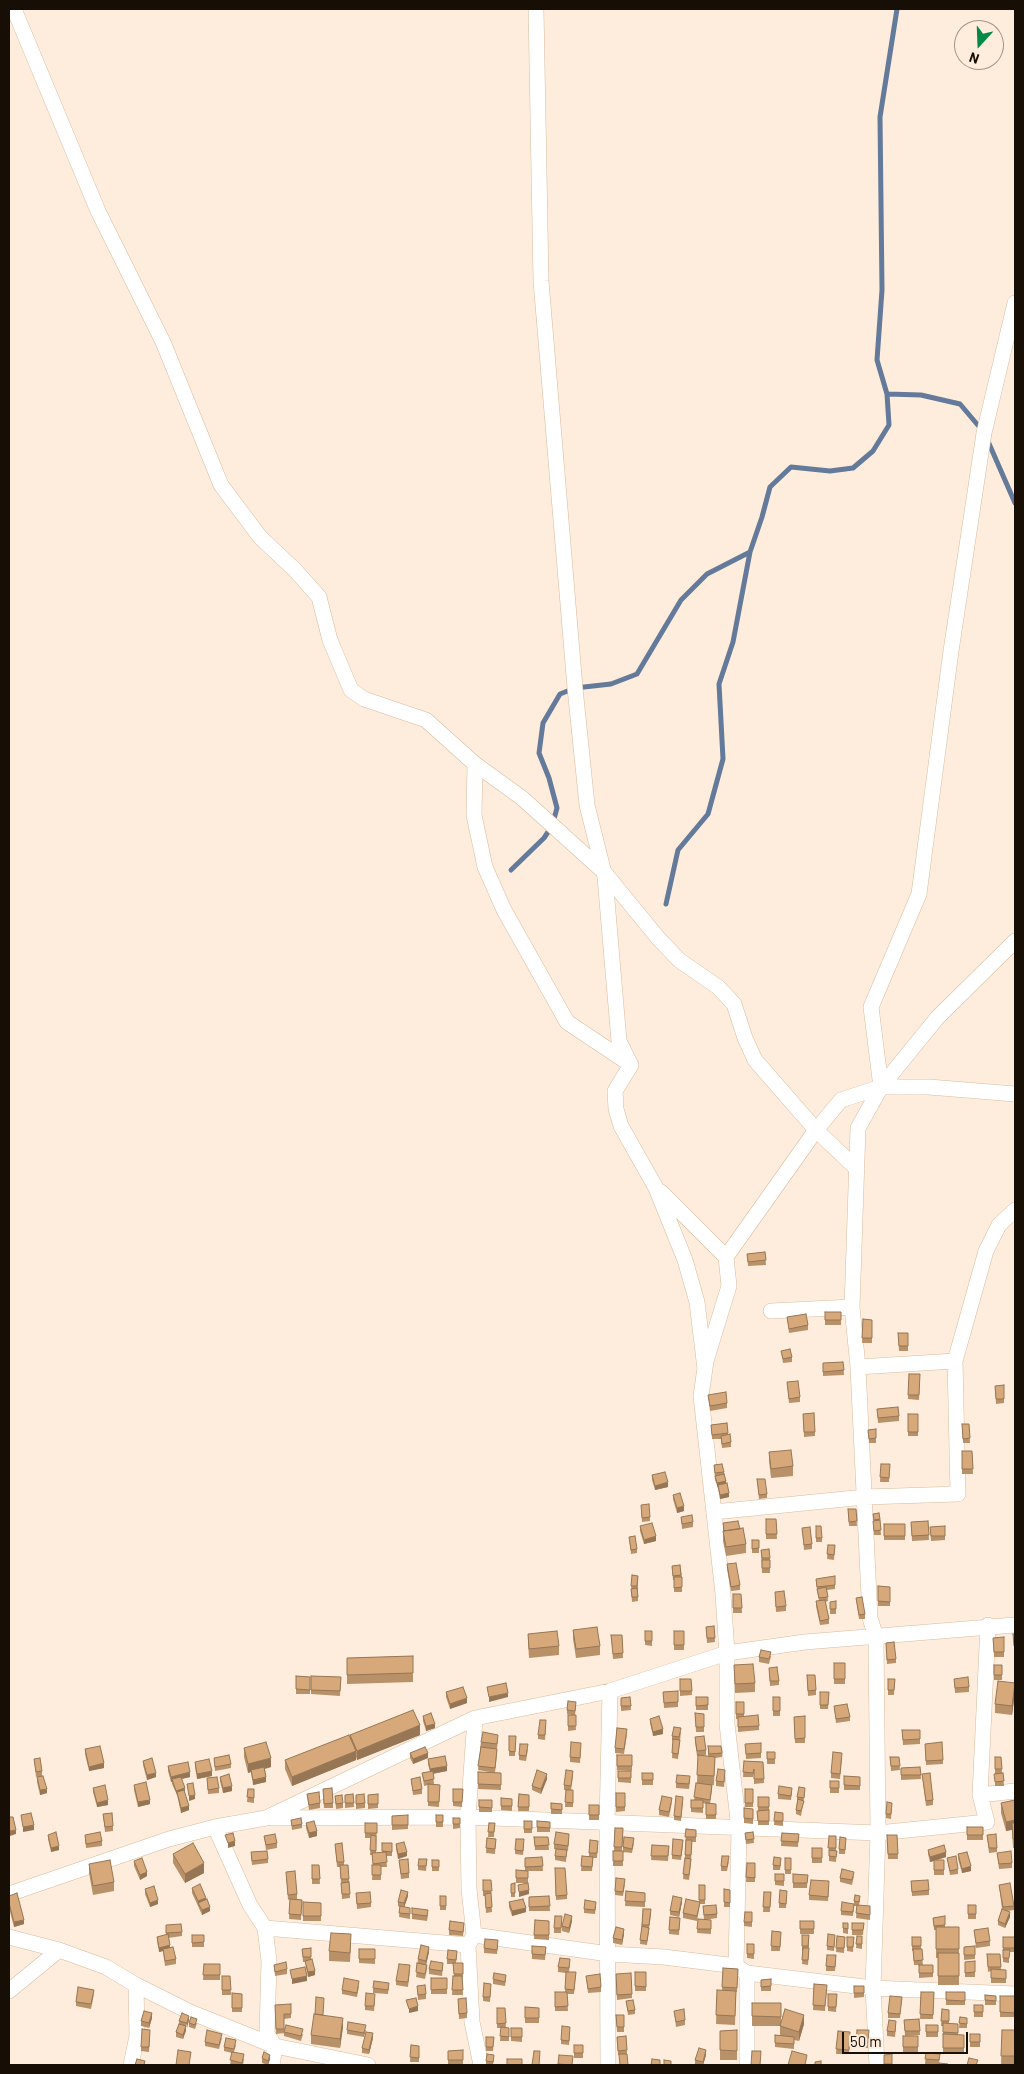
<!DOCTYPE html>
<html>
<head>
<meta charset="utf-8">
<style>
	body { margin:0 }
	#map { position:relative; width:1024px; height:2074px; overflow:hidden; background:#feeddc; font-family:Barlow,sans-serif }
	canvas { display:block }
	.frame { position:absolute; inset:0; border:10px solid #170e05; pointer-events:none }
	.north { position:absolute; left:954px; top:20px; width:50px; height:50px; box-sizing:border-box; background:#feeddc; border:1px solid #a29486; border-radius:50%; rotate:200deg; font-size:14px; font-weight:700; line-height:20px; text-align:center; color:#170e05 }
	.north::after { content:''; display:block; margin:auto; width:18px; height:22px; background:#008a47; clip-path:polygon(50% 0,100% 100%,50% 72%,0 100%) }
	.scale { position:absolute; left:842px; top:2032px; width:126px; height:22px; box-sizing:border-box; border:2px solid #170e05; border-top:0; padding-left:6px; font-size:15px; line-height:18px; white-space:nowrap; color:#170e05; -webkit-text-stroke:4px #feeddc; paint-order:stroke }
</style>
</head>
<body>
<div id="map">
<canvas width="1024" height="2074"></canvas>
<div class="frame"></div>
<div class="north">N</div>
<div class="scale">50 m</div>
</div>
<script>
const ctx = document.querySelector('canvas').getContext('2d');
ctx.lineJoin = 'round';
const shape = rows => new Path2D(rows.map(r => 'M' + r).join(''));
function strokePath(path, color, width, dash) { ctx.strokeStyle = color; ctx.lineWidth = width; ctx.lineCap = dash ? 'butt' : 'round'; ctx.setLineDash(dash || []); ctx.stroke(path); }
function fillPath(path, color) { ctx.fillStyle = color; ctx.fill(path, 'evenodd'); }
const stream = shape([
	[887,394,921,395,960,404,982,430],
	[987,439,1015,503],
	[511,870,544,838,552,826,557,808,549,778,539,753,543,723,560,694,575,688,611,684,637,674,681,600,707,574,750,552,762,517,770,487,791,467,830,471,853,468,873,451,889,425,887,394,877,360,882,290,880,117,897,9],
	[666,904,678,850,708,814,723,759,719,684,733,642,750,552]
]);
const minor = shape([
	[14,9,98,211,163,342,221,485,260,537,295,570,319,597,330,640,351,690,364,699,426,720,475,764,522,798,604,872,658,938,679,960,718,987,734,1004,745,1038,755,1060,816,1130,857,1169],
	[536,9,541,281,575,688,587,805,605,877,619,1041,631,1065,615,1091,616,1109,621,1126,656,1188,685,1260,697,1302,705,1369],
	[475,764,474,815,485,867,504,910,567,1022,630,1064],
	[881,1087,871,1007,919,894,951,651,984,433,1015,303],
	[661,1192,726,1257],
	[771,1311,852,1307],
	[955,1361,986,1251,999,1225,1015,1210],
	[714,1512,865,1497,958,1494,955,1361,858,1367],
	[475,1718,468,1817,469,1889,474,1935,468,1945,472,2022,481,2065],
	[980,1795,1015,1791],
	[272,1818,468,1817,878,1833,987,1822,980,1795,988,1625],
	[215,1827,250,1905,265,1928,269,1961,267,2034,275,2046,272,2065],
	[9,1894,169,1839,215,1827,266,1818,475,1718,610,1691,727,1653,805,1642,1015,1625],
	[265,1928,468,1945],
	[474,1935,609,1954,664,1957,736,1966],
	[9,1937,59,1950,106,1967,136,1985,190,2012,275,2046,368,2065],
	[747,1973,873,1988,1015,1994],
	[9,1991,59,1950],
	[131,2065,137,2036,136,1985],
	[608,2065,607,1824,610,1691],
	[747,2065,747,1973,736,1966,739,1829,727,1724,727,1653,723,1594,701,1396,706,1361,729,1286,726,1257,816,1130,841,1100,881,1087,929,1087,1015,1094],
	[877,2065,873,1988,878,1833,876,1637,870,1618,858,1367,852,1307,858,1128,881,1087,937,1018,1015,941]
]);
const wall = shape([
	[765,1252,766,1265,748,1266,747,1254],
	[825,1312,841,1312,841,1325,825,1325],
	[787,1317,808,1325,808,1330,789,1333],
	[863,1319,872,1320,872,1343,862,1343],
	[898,1333,908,1333,908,1351,899,1351],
	[781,1351,792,1357,792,1362,783,1363],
	[843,1362,844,1375,823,1376,823,1363],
	[909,1374,920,1374,919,1400,908,1399],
	[787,1382,800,1397,800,1402,789,1403],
	[1004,1385,1004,1403,996,1404,995,1386],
	[708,1395,727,1403,727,1408,710,1411],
	[877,1409,899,1416,899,1421,878,1423],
	[814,1413,815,1436,804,1437,803,1414],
	[908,1414,918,1414,918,1436,908,1436],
	[727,1423,728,1435,731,1442,731,1447,722,1448,721,1439,712,1439,711,1425],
	[962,1424,969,1424,970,1443,963,1443],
	[876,1429,876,1443,869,1443,868,1430],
	[962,1451,972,1451,973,1474,962,1474],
	[769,1452,793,1466,793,1476,771,1478,769,1461],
	[881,1464,890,1464,889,1482,880,1482],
	[714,1465,724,1472,729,1497,720,1499,718,1488,715,1480],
	[652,1475,668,1487,655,1490,652,1480],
	[757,1479,767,1494,767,1498,759,1499],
	[673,1495,684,1511,677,1513,673,1499],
	[641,1505,650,1517,650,1521,642,1522],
	[848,1509,856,1509,857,1526,849,1526],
	[879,1513,881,1535,874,1535,873,1514],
	[681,1517,693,1522,693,1527,682,1529],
	[766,1519,776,1519,777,1539,766,1539],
	[928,1521,929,1540,912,1541,911,1522],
	[723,1523,740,1529,746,1544,746,1553,726,1556,723,1541],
	[884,1524,905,1524,905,1540,884,1540],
	[640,1526,656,1541,644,1544,640,1531],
	[816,1526,822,1538,822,1542,816,1542],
	[945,1526,945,1540,931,1541,930,1527],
	[802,1528,812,1544,812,1549,804,1550],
	[629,1537,637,1549,637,1553,631,1554],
	[752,1540,759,1540,759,1553,752,1553],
	[828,1545,835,1545,834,1560,827,1559],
	[761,1550,770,1558,770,1573,762,1573],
	[727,1564,740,1585,740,1590,731,1591,727,1569],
	[680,1565,682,1577,682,1592,674,1592,674,1580,673,1580,672,1566],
	[632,1575,638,1576,638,1601,632,1602,631,1591],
	[816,1579,835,1585,835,1589,827,1590,828,1601,825,1602,829,1619,829,1624,820,1625,816,1606,816,1601,819,1601,817,1591],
	[878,1586,890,1587,890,1606,878,1606],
	[775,1592,786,1606,786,1611,776,1612],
	[733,1594,741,1594,742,1613,733,1613],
	[856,1598,865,1614,865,1619,859,1619],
	[836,1601,836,1614,830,1614,830,1602],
	[714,1626,715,1642,707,1643,706,1627],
	[573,1630,600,1646,600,1655,576,1658,573,1639],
	[645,1631,652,1631,652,1646,645,1645],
	[674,1631,684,1631,684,1650,674,1650],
	[528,1634,559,1646,559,1655,529,1658,528,1643],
	[611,1635,622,1635,623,1658,613,1659],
	[1004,1637,1004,1657,994,1657,993,1638],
	[886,1643,896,1659,896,1663,887,1664],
	[413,1656,413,1682,347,1684,347,1658],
	[771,1656,769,1664,759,1662,759,1657],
	[834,1663,845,1663,845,1684,834,1684],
	[734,1665,755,1683,755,1692,735,1693],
	[994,1665,1002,1665,1002,1680,994,1680],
	[769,1668,779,1681,779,1685,770,1686],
	[807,1675,816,1690,816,1695,808,1696],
	[296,1676,310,1677,310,1694,296,1694],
	[311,1676,341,1677,340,1696,311,1694],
	[680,1679,691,1679,692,1695,680,1696],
	[888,1679,895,1679,894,1695,888,1695],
	[954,1679,969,1687,969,1692,955,1693],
	[678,1691,678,1707,664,1708,663,1692],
	[446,1692,467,1703,450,1709,446,1697],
	[820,1692,829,1692,828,1709,820,1709],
	[1015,1692,1012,1715,995,1713,995,1704],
	[630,1697,631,1710,621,1711,621,1698],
	[696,1697,708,1697,708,1710,696,1710],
	[773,1697,780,1697,780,1716,773,1716],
	[736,1702,744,1702,744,1716,759,1726,759,1730,738,1732,738,1719,736,1719],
	[834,1706,850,1717,850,1721,836,1723],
	[576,1707,575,1715,576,1730,568,1731,568,1715,572,1715,567,1714,567,1710],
	[695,1713,704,1714,704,1732,696,1732],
	[423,1716,435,1728,426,1731,423,1721],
	[805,1716,805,1743,795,1743,794,1717],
	[650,1719,663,1734,653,1736,650,1723],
	[546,1724,545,1740,538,1739,538,1735],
	[902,1730,920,1730,920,1744,903,1745],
	[681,1732,678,1759,672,1758,673,1741,672,1740,672,1736],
	[627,1734,624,1754,615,1753,615,1748],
	[350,1735,420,1735,357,1760,356,1757,356,1760,292,1786,285,1769,285,1760,350,1738],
	[509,1736,516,1736,515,1756,509,1756],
	[695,1737,706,1750,706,1755,701,1756,708,1756,708,1746,722,1753,722,1757,715,1758,714,1785,712,1785,712,1790,710,1804,716,1804,716,1819,706,1819,706,1804,703,1803,703,1813,691,1812,691,1800,694,1800,697,1783,698,1756,697,1756,695,1742],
	[498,1739,497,1749,497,1754,495,1773,478,1770,481,1742],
	[745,1744,761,1753,761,1758,746,1759],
	[925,1744,943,1760,943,1764,926,1765],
	[244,1748,271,1767,265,1769,266,1782,253,1785,251,1772,248,1773,244,1757],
	[581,1748,580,1763,570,1762,570,1757],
	[85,1749,104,1768,89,1771,85,1754],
	[528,1749,526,1761,519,1760,519,1755],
	[767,1752,775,1752,775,1764,767,1764],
	[410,1753,428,1758,413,1764,410,1758],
	[617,1755,632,1755,632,1771,617,1770],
	[842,1757,840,1779,831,1778,831,1773],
	[890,1757,899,1757,900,1770,891,1771],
	[995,1757,1001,1757,1002,1773,1003,1773,1004,1786,995,1786],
	[214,1758,231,1764,231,1768,215,1771],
	[34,1759,42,1771,42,1776,36,1777],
	[428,1759,447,1771,433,1774,434,1784,431,1784,440,1785,439,1807,428,1806,428,1785,424,1786,422,1773,430,1772,428,1764],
	[143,1761,156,1777,147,1780,143,1765],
	[744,1761,763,1762,764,1783,754,1784,754,1773,753,1777,743,1777],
	[195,1762,212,1776,197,1779,195,1767],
	[168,1766,190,1777,181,1779,189,1810,181,1813,177,1795,172,1784,172,1782,171,1782,168,1771],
	[920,1767,921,1779,901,1780,901,1768],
	[618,1771,631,1771,631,1783,618,1782],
	[478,1772,501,1773,501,1790,478,1789],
	[642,1773,653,1773,653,1785,642,1785],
	[922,1774,933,1800,933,1805,926,1806],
	[725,1775,724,1787,716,1786,716,1781],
	[573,1776,571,1790,573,1790,573,1807,565,1807,566,1790,564,1790,564,1785],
	[844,1776,860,1777,860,1790,844,1790],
	[37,1777,47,1793,40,1795,37,1782],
	[220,1777,232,1791,223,1793,220,1781],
	[207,1778,219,1788,219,1793,208,1794],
	[411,1779,422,1789,422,1794,413,1795],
	[547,1779,541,1794,532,1790,532,1786],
	[690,1781,689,1789,676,1788,676,1783],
	[830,1781,839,1781,839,1793,830,1793],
	[134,1785,150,1804,138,1807,134,1790],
	[93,1788,108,1805,97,1807,93,1792],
	[248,1789,254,1789,254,1803,247,1802],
	[323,1789,333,1803,333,1808,324,1808],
	[453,1789,463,1789,462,1807,453,1806],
	[745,1789,753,1789,753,1807,745,1807],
	[792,1792,791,1800,778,1799,778,1794],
	[616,1793,625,1793,625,1811,616,1812],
	[805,1793,801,1816,796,1814,796,1810,797,1802,797,1797],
	[307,1794,320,1803,320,1808,309,1810],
	[353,1794,354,1807,345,1808,345,1795],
	[378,1794,378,1808,368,1809,368,1795],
	[519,1794,529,1795,529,1811,518,1811],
	[356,1795,365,1803,365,1808,356,1809],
	[335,1796,343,1803,343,1808,336,1809],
	[758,1797,769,1797,769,1825,758,1825],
	[501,1798,512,1799,512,1811,501,1810],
	[479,1800,492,1800,492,1812,479,1812],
	[1015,1800,1015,1848,1013,1848,1012,1830,1006,1831,1001,1813,1001,1803],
	[683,1801,681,1821,674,1820,674,1816],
	[672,1802,669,1817,659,1815,659,1810],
	[551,1803,562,1804,562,1814,551,1814],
	[589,1805,599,1805,599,1820,589,1820],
	[892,1807,891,1819,886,1818,886,1814],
	[744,1808,753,1809,753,1824,744,1823],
	[775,1812,783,1813,783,1826,774,1825],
	[103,1814,113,1826,113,1831,105,1832],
	[436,1815,443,1815,443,1827,436,1827],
	[392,1816,408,1825,408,1829,392,1830],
	[453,1818,460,1818,460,1828,453,1829],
	[291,1820,302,1824,302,1828,292,1830],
	[524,1821,532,1821,532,1833,524,1833],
	[537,1821,550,1822,550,1832,537,1832],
	[306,1823,317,1836,309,1838,306,1828],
	[365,1823,377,1823,376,1853,382,1852,382,1843,392,1843,392,1856,386,1856,387,1867,381,1867,381,1880,372,1880,373,1865,372,1855,370,1855,371,1838,365,1838],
	[489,1823,495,1823,494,1837,488,1837],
	[967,1827,983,1827,983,1840,967,1840],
	[615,1828,623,1828,622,1851,623,1851,623,1866,613,1866,613,1851,614,1851],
	[686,1829,696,1830,696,1842,692,1842,691,1863,689,1880,683,1879,685,1858],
	[753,1832,754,1843,746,1844,745,1833],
	[782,1833,799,1834,798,1847,781,1846],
	[48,1835,59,1850,51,1852,48,1839],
	[85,1835,102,1841,102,1846,86,1848],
	[887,1835,897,1835,898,1859,888,1859],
	[987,1835,997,1848,997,1852,989,1853],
	[264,1836,277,1843,277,1848,266,1850],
	[829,1836,836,1836,836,1851,837,1851,836,1862,829,1861],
	[534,1837,548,1837,549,1850,535,1850],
	[487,1838,496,1839,495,1854,486,1853],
	[569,1838,568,1851,567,1850,566,1862,555,1860,555,1856,562,1850,554,1849,554,1844],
	[846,1842,845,1854,839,1854,839,1849],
	[634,1843,632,1853,623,1852,623,1847],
	[335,1844,344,1862,344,1865,349,1879,350,1898,342,1899,340,1867,337,1867],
	[396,1844,407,1856,398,1859,396,1849],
	[524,1844,523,1855,515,1854,515,1850],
	[598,1845,597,1858,593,1858,592,1871,581,1871,582,1856,589,1857,589,1853],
	[652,1845,669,1846,668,1861,651,1860],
	[683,1845,681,1860,672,1859,672,1855],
	[812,1848,822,1848,822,1863,812,1863],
	[928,1850,946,1857,937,1860,944,1860,944,1875,934,1875,934,1861,930,1862,928,1854],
	[251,1852,268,1859,268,1863,252,1865],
	[997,1853,1012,1863,1012,1868,999,1869],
	[173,1854,204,1873,185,1883,173,1863],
	[958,1854,971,1871,962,1873,958,1859],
	[542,1857,543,1871,528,1871,528,1883,516,1883,516,1870,525,1870,525,1858],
	[785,1858,791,1858,791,1874,785,1874],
	[947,1858,958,1869,958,1874,950,1875],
	[427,1859,426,1871,418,1870,418,1866],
	[399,1860,409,1873,409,1878,401,1879],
	[432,1860,439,1860,439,1871,432,1871],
	[134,1861,147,1876,140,1880,134,1866],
	[729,1861,727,1871,721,1871,721,1866],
	[747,1863,755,1863,755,1882,746,1882],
	[781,1863,780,1870,773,1870,773,1865],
	[89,1864,114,1882,114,1891,93,1895,89,1873],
	[312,1865,319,1865,320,1884,312,1884],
	[286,1872,297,1894,297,1899,302,1900,301,1920,289,1919,290,1899,288,1900],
	[555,1873,567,1895,567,1899,556,1900],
	[775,1874,784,1874,784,1886,775,1885],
	[793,1874,808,1875,807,1888,793,1888],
	[854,1876,852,1885,840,1882,840,1878],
	[483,1880,491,1880,491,1896,492,1912,486,1913,485,1896,483,1896],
	[911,1881,929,1890,929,1895,912,1896],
	[515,1883,515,1897,511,1897,511,1884],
	[625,1884,623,1896,615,1895,615,1891],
	[699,1885,705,1885,705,1904,700,1904,697,1921,683,1918,683,1913,699,1902],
	[999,1885,1014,1906,1014,1910,1007,1911,1010,1917,1005,1928,998,1925,998,1921,1002,1909],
	[829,1886,828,1901,809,1900,809,1895],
	[192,1888,206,1900,210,1911,202,1915,198,1906,192,1893],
	[145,1889,158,1904,150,1907,145,1894],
	[724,1889,730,1890,730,1907,724,1907],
	[626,1891,645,1893,645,1907,625,1906],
	[764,1892,771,1892,770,1912,763,1912],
	[356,1893,371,1903,371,1907,357,1909],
	[9,1896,24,1924,14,1927,9,1908],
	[408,1896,404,1907,410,1912,410,1919,399,1917,400,1907,398,1906,398,1902],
	[440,1896,446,1896,446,1910,440,1910],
	[549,1896,550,1911,529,1911,529,1897],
	[787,1896,786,1908,779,1908,779,1903],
	[860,1900,859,1905,870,1911,870,1920,856,1918,857,1906,854,1906,853,1916,841,1915,841,1911,854,1904,854,1901],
	[303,1902,321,1903,321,1921,303,1921],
	[509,1902,526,1912,512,1916,509,1907],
	[682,1902,679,1917,670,1915,670,1911],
	[968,1905,976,1905,976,1919,968,1919],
	[596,1906,595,1914,584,1913,584,1909],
	[703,1906,717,1914,717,1918,704,1920],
	[643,1909,651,1914,647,1945,640,1944],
	[752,1912,752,1927,744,1926,744,1922],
	[412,1914,428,1915,427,1921,412,1919],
	[945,1916,945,1927,959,1927,959,1985,938,1985,938,1958,936,1958,936,1930,934,1930,933,1918],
	[670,1917,680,1918,679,1935,669,1934],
	[698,1919,711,1920,711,1934,697,1933],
	[535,1920,549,1921,549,1940,534,1939],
	[562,1921,561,1933,554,1933,554,1928],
	[572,1921,569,1933,562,1931,562,1926],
	[800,1921,814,1921,814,1934,800,1934],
	[843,1923,848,1928,848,1934,843,1933],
	[852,1923,864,1923,863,1935,852,1935],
	[166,1925,182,1932,182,1936,168,1938,170,1948,176,1959,176,1964,165,1966,163,1951,159,1952,157,1941,157,1937,166,1935],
	[464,1928,463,1936,449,1935,449,1930],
	[974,1930,990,1941,990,1946,976,1948],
	[772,1931,781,1932,780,1951,771,1951],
	[624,1934,622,1945,613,1943,613,1938],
	[192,1935,204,1935,204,1947,192,1947],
	[802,1935,809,1935,809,1953,808,1965,802,1964,803,1951,802,1951],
	[837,1936,845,1937,844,1953,836,1952],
	[857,1936,862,1936,862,1949,856,1948],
	[847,1937,854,1937,853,1952,847,1951],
	[912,1937,921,1937,921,1949,923,1965,914,1965,913,1951,912,1951],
	[1003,1937,1015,1937,1015,1952,1009,1952,1009,1963,1003,1962],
	[835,1940,834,1951,827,1950,827,1946],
	[351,1944,350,1962,329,1961,329,1951],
	[747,1944,754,1944,754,1959,747,1958],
	[498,1945,497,1954,484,1953,484,1948],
	[532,1946,546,1947,545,1960,532,1959],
	[975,1946,975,1959,964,1960,964,1947],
	[311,1948,311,1960,315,1975,308,1977,305,1962,303,1962,302,1949],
	[359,1949,375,1949,375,1964,359,1963],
	[429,1952,426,1965,427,1969,425,1979,416,1977,418,1959],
	[987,1954,1000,1954,1001,1970,1006,1970,1006,1983,991,1983,991,1971,988,1972],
	[457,1956,456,1963,463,1963,463,1978,462,1978,463,1995,452,1995,453,1976,454,1976,453,1964,447,1964,447,1959],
	[836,1960,835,1971,826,1971,826,1966],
	[975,1961,975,1977,965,1977,965,1962],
	[204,1964,220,1964,220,1980,203,1980],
	[570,1964,569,1972,576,1972,574,1994,567,1994,568,2011,555,2011,555,1992,565,1992,566,1973,558,1972,558,1967],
	[274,1965,287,1969,287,1974,275,1976],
	[919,1965,933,1965,933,1977,919,1978],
	[443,1967,442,1976,429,1974,429,1969],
	[723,1968,738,1969,737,1992,736,1992,735,2025,716,2024,717,1990,722,1991],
	[410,1970,408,1987,396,1985,396,1981],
	[635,1972,646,1972,646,1991,635,1991],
	[631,1973,632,1998,617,2000,616,1979],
	[222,1976,230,1976,231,1995,222,1995],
	[586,1976,601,1987,601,1992,588,1993],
	[431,1978,447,1978,447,1994,431,1994],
	[493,1979,506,1980,505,1986,493,1984],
	[771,1979,771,1991,761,1991,761,1980],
	[814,1984,827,1985,825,2011,813,2010],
	[359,1986,357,1997,342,1994,342,1990],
	[417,1986,426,1994,426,1999,418,2000],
	[854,1986,864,1986,864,1997,854,1998],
	[389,1987,388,1994,373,1993,373,1988],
	[491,1988,490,2002,483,2001,483,1997],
	[921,1992,934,1992,933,2019,920,2019],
	[946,1992,965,1992,965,2005,946,2005],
	[232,1993,242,1994,242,2012,232,2012],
	[94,1994,91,2009,76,2006,76,2002],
	[828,1994,837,1994,836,2012,828,2011],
	[985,1995,996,1996,996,2005,985,2005],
	[1000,1996,1015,1996,1015,2017,1000,2017],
	[902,1997,900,2018,888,2018,888,2013],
	[375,1999,374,2011,365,2010,365,2006],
	[458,1999,467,2013,467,2018,459,2019],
	[626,2001,635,2010,635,2014,628,2015],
	[752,2003,781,2003,781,2022,804,2024,799,2041,794,2040,794,2049,775,2047,775,2035,782,2036,780,2035,780,2026,752,2026],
	[291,2004,291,2018,284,2019,284,2033,276,2034,275,2005],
	[974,2005,983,2005,983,2017,974,2017],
	[525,2007,539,2008,539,2023,525,2023],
	[497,2008,505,2008,506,2028,509,2028,509,2041,500,2041,501,2028,497,2028],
	[942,2009,949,2010,949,2024,958,2024,958,2035,964,2035,964,2053,943,2053,943,2026,941,2026],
	[674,2011,685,2020,685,2025,676,2027],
	[323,2015,343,2027,340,2048,311,2044,311,2035],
	[616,2015,624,2015,624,2032,617,2032],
	[189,2016,183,2039,176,2037,176,2032,179,2024,179,2021],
	[960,2017,967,2022,967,2028,959,2028],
	[152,2018,149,2028,141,2026,141,2021],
	[919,2019,920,2035,905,2036,904,2020],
	[189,2023,197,2023,195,2029,189,2027],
	[926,2025,938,2025,938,2037,926,2037],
	[896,2026,895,2037,887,2036,887,2031],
	[511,2028,522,2028,522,2042,511,2041],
	[347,2030,366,2030,364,2037,347,2034],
	[737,2030,737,2060,720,2060,720,2031],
	[1002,2030,1015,2030,1015,2065,1001,2065],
	[838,2031,850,2032,849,2054,836,2054],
	[284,2032,303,2034,301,2041,284,2036],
	[570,2032,569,2045,561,2044,561,2040],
	[150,2034,149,2052,141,2051,141,2047],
	[970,2034,980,2034,980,2047,970,2047],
	[869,2035,868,2048,856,2047,856,2042],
	[626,2036,627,2054,618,2055,617,2037],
	[903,2036,918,2036,918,2052,903,2052],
	[486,2037,494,2037,493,2051,486,2051],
	[222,2038,219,2049,205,2046,205,2042],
	[373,2038,369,2054,362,2053,362,2048],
	[236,2045,234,2052,244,2059,243,2065,230,2065,232,2053,224,2051,224,2047],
	[411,2045,419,2046,419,2062,410,2062],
	[574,2045,583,2045,583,2058,574,2058],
	[463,2050,463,2065,448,2065,448,2051],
	[926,2053,940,2059,938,2065,925,2064],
	[706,2055,703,2065,695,2065,695,2060],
	[262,2058,270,2059,268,2065,262,2063],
	[494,2059,493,2065,486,2065,486,2061]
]);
const shadedWall = shape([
	[726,1481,726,1486,718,1485,717,1488,717,1483],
	[668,1482,668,1487,655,1490,655,1486],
	[729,1493,729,1497,720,1499,720,1495],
	[684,1506,684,1511,677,1513,677,1508],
	[656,1536,656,1541,644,1544,644,1540],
	[1015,1683,1015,1692,1012,1715,1012,1706],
	[508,1693,508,1697,489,1702,489,1697],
	[467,1698,467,1703,450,1709,450,1704],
	[435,1724,435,1728,426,1731,426,1726],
	[420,1725,420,1735,357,1760,357,1751],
	[663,1729,663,1734,653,1736,653,1732],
	[356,1751,356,1760,292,1786,292,1777],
	[428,1753,428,1758,413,1764,413,1759],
	[271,1758,271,1767,251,1772,251,1770,251,1772,248,1773,248,1764],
	[104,1763,104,1768,89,1771,89,1767],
	[447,1766,447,1771,430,1774,430,1769],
	[212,1771,212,1776,197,1779,197,1774],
	[190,1772,190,1777,173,1781,172,1779,172,1782,171,1782,171,1777],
	[156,1773,156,1777,147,1780,147,1775],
	[547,1774,547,1779,541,1794,541,1789],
	[266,1777,266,1782,253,1785,253,1780],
	[232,1786,232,1791,223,1793,223,1788],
	[185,1788,185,1793,177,1792,176,1795,176,1791],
	[47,1789,47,1793,40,1795,40,1790],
	[195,1795,195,1799,189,1801,189,1796],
	[108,1800,108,1805,97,1807,97,1803],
	[150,1800,150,1804,138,1807,138,1802],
	[189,1806,189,1810,181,1813,181,1808],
	[1015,1820,1015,1829,1006,1831,1006,1822],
	[34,1825,34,1830,23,1832,23,1827],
	[16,1830,16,1834,10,1836,10,1831],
	[317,1831,317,1836,309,1838,309,1833],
	[235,1841,235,1846,228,1848,228,1843],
	[59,1846,59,1850,51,1852,51,1848],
	[407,1852,407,1856,398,1859,398,1854],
	[946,1852,946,1857,930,1862,930,1857],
	[204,1863,204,1873,185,1883,185,1874],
	[971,1866,971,1871,962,1873,962,1869],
	[147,1872,147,1876,140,1880,140,1875],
	[529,1890,529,1894,519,1897,519,1892],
	[408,1892,408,1896,404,1908,404,1903],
	[206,1898,206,1902,198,1903,198,1906,198,1901],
	[682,1898,682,1902,679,1917,679,1912],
	[158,1900,158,1904,150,1907,150,1903],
	[210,1907,210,1911,202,1915,202,1910],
	[526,1908,526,1912,512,1916,512,1911],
	[1010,1912,1010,1917,1005,1928,1005,1924],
	[572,1916,572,1921,569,1933,569,1928],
	[24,1920,24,1924,14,1927,14,1922],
	[624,1929,624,1934,622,1945,622,1940],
	[170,1945,170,1950,163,1949,163,1951,159,1952,159,1948],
	[429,1947,429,1952,426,1965,426,1961],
	[315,1971,315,1975,308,1977,308,1972],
	[307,1976,307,1981,292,1984,292,1979],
	[418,2006,418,2011,409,2013,409,2009],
	[152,2013,152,2018,149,2028,149,2023],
	[804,2015,804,2024,799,2041,799,2032],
	[189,2016,189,2020,187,2028,187,2023],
	[343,2018,343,2027,340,2048,340,2039],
	[186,2026,186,2031,183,2039,183,2035],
	[373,2033,373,2038,369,2054,369,2050],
	[706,2050,706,2055,703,2065,703,2062],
	[270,2055,270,2059,268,2065,268,2061]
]);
const building = shape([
	[765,1252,766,1260,748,1262,747,1254,765,1252],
	[825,1312,841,1312,841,1320,825,1320,825,1312],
	[806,1314,808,1325,789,1329,787,1317,806,1314],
	[863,1319,872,1320,872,1338,862,1338,863,1319],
	[898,1333,908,1333,908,1346,899,1346,898,1333],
	[790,1349,792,1357,783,1359,781,1351,790,1349],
	[843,1362,844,1370,823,1372,823,1363,843,1362],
	[909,1374,920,1374,919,1395,908,1395,909,1374],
	[798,1381,800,1397,789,1399,787,1382,798,1381],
	[1004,1385,1004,1399,996,1399,995,1386,1004,1385],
	[726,1392,727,1403,710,1406,708,1395,726,1392],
	[898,1407,899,1416,878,1418,877,1409,898,1407],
	[814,1413,815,1432,804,1432,803,1414,814,1413],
	[908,1414,918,1414,918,1432,908,1432,908,1414],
	[727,1423,728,1433,712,1435,711,1425,727,1423],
	[962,1424,969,1424,970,1438,963,1439,962,1424],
	[876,1429,876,1438,869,1439,868,1430,876,1429],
	[730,1434,731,1442,722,1444,721,1436,730,1434],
	[791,1450,793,1466,771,1469,769,1452,791,1450],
	[962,1451,972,1451,973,1469,962,1469,962,1451],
	[722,1464,724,1472,715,1473,714,1465,722,1464],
	[881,1464,890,1464,889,1478,880,1477,881,1464],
	[665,1472,668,1482,655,1486,652,1475,665,1472],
	[724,1474,726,1481,717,1483,715,1476,724,1474],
	[757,1479,765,1479,767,1494,759,1495,757,1479],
	[727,1483,729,1493,720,1495,718,1485,727,1483],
	[680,1493,684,1506,677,1508,673,1495,680,1493],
	[649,1504,650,1517,642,1518,641,1505,649,1504],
	[848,1509,856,1509,857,1521,849,1522,848,1509],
	[879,1513,880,1519,874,1520,873,1514,879,1513],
	[692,1515,693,1522,682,1524,681,1517,692,1515],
	[766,1519,776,1519,777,1534,766,1534,766,1519],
	[880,1520,881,1530,874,1531,873,1521,880,1520],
	[738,1521,740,1529,724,1531,723,1523,738,1521],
	[928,1521,929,1535,912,1536,911,1522,928,1521],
	[652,1523,656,1536,644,1540,640,1526,652,1523],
	[884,1524,905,1524,905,1536,884,1536,884,1524],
	[816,1526,821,1526,822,1538,816,1538,816,1526],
	[945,1526,945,1536,931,1536,930,1527,945,1526],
	[810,1527,812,1544,804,1545,802,1528,810,1527],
	[743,1528,746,1544,726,1547,723,1531,743,1528],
	[635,1536,637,1549,631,1550,629,1537,635,1536],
	[752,1540,759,1540,759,1548,752,1549,752,1540],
	[828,1545,835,1545,834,1555,827,1554,828,1545],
	[769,1549,770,1558,762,1558,761,1550,769,1549],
	[762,1560,770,1560,770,1568,762,1568,762,1560],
	[736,1563,740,1585,731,1587,727,1564,736,1563],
	[680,1565,681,1575,673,1576,672,1566,680,1565],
	[632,1575,638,1576,637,1586,631,1586,632,1575],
	[835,1576,835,1585,817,1587,816,1579,835,1576],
	[674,1577,682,1577,682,1587,674,1588,674,1577],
	[878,1586,890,1587,890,1602,878,1601,878,1586],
	[826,1587,828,1597,819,1598,817,1589,826,1587],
	[637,1588,638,1597,632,1597,631,1589,637,1588],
	[784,1591,786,1606,776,1607,775,1592,784,1591],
	[733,1594,741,1594,742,1608,733,1608,733,1594],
	[862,1597,865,1614,859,1615,856,1598,862,1597],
	[825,1600,829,1619,820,1621,816,1601,825,1600],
	[836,1601,836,1609,830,1609,830,1602,836,1601],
	[714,1626,715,1638,707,1638,706,1627,714,1626],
	[597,1627,600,1646,576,1649,573,1630,597,1627],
	[557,1631,559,1646,529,1649,528,1634,557,1631],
	[645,1631,652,1631,652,1641,645,1641,645,1631],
	[674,1631,684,1631,684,1645,674,1645,674,1631],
	[1013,1634,1015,1634,1015,1646,1014,1646,1013,1634],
	[611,1635,622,1635,623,1653,613,1654,611,1635],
	[1004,1637,1004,1652,994,1652,993,1638,1004,1637],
	[894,1642,896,1659,887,1660,886,1643,894,1642],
	[761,1650,771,1652,769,1659,759,1657,761,1650],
	[413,1656,413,1673,347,1675,347,1658,413,1656],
	[834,1663,845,1663,845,1679,834,1679,834,1663],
	[753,1664,755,1683,735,1684,734,1665,753,1664],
	[994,1665,1002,1665,1002,1675,994,1675,994,1665],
	[777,1667,779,1681,770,1681,769,1668,777,1667],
	[807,1675,815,1675,816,1690,808,1691,807,1675],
	[296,1676,310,1677,310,1690,296,1689,296,1676],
	[311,1676,341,1677,340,1691,311,1690,311,1676],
	[968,1677,969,1687,955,1688,954,1679,968,1677],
	[680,1679,691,1679,692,1691,680,1691,680,1679],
	[888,1679,895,1679,894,1690,888,1690,888,1679],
	[998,1681,1015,1683,1012,1706,995,1704,998,1681],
	[506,1683,508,1693,489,1697,487,1687,506,1683],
	[463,1687,467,1698,450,1704,446,1692,463,1687],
	[678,1691,678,1702,664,1703,663,1692,678,1691],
	[820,1692,829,1692,828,1705,820,1705,820,1692],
	[630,1697,631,1706,621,1706,621,1698,630,1697],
	[696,1697,708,1697,708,1705,696,1706,696,1697],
	[773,1697,780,1697,780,1711,773,1711,773,1697],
	[568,1701,576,1702,575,1711,567,1710,568,1701],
	[736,1702,744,1702,744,1714,736,1714,736,1702],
	[847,1704,850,1717,836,1719,834,1706,847,1704],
	[413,1710,420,1725,357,1751,350,1735,413,1710],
	[431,1713,435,1724,426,1726,423,1716,431,1713],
	[695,1713,704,1714,704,1727,696,1727,695,1713],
	[568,1715,576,1715,576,1726,568,1726,568,1715],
	[758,1715,759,1726,738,1727,738,1717,758,1715],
	[659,1716,663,1729,653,1732,650,1719,659,1716],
	[805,1716,805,1738,795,1739,794,1717,805,1716],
	[540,1720,546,1720,545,1735,538,1735,540,1720],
	[674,1727,681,1728,679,1737,672,1736,674,1727],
	[617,1728,627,1729,624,1749,615,1748,617,1728],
	[902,1730,920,1730,920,1739,903,1740,902,1730],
	[483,1732,498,1735,497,1744,481,1742,483,1732],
	[349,1735,356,1751,292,1777,285,1760,349,1735],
	[509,1736,516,1736,515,1752,509,1751,509,1736],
	[704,1736,706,1750,697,1751,695,1737,704,1736],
	[673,1739,680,1740,678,1754,672,1753,673,1739],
	[266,1742,271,1758,248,1764,244,1748,266,1742],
	[571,1742,581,1743,580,1758,570,1757,571,1742],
	[942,1742,943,1760,926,1761,925,1744,942,1742],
	[761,1743,761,1753,746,1754,745,1744,761,1743],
	[520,1744,528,1744,526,1756,519,1755,520,1744],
	[100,1746,104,1763,89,1767,85,1749,100,1746],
	[708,1746,721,1746,722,1753,709,1754,708,1746],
	[425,1747,428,1753,413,1759,410,1753,425,1747],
	[481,1747,497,1749,495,1768,478,1766,481,1747],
	[767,1752,775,1752,775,1759,767,1759,767,1752],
	[833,1752,842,1753,840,1774,831,1773,833,1752],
	[229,1755,231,1764,215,1767,214,1758,229,1755],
	[617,1755,632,1755,632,1766,617,1766,617,1755],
	[698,1755,715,1757,714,1776,697,1775,698,1755],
	[445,1756,447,1766,430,1769,428,1759,445,1756],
	[890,1757,899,1757,900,1766,891,1766,890,1757],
	[995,1757,1001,1757,1002,1769,995,1769,995,1757],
	[40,1758,42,1771,36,1772,34,1759,40,1758],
	[152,1758,156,1773,147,1775,143,1761,152,1758],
	[209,1759,212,1771,197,1774,195,1762,209,1759],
	[744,1761,763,1762,764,1779,754,1779,754,1769,753,1773,743,1772,744,1761],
	[188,1762,190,1772,171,1777,168,1766,188,1762],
	[264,1767,266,1777,253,1780,251,1770,264,1767],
	[920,1767,921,1775,901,1775,901,1768,920,1767],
	[718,1769,725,1770,724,1782,716,1781,718,1769],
	[537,1770,547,1774,541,1789,532,1786,537,1770],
	[566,1770,573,1771,571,1786,564,1785,566,1770],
	[433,1771,434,1779,424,1781,422,1773,433,1771],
	[618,1771,631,1771,631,1778,618,1778,618,1771],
	[478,1772,501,1773,501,1785,478,1784,478,1772],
	[642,1773,653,1773,653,1780,642,1780,642,1773],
	[930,1773,933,1800,926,1801,922,1774,930,1773],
	[1003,1773,1004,1781,995,1782,994,1774,1003,1773],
	[229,1774,232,1786,223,1788,220,1777,229,1774],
	[677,1775,690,1776,689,1784,676,1783,677,1775],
	[43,1776,47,1789,40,1790,37,1777,43,1776],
	[844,1776,860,1777,860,1786,844,1785,844,1776],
	[181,1777,185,1788,176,1791,172,1779,181,1777],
	[217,1777,219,1788,208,1790,207,1778,217,1777],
	[420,1777,422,1789,413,1791,411,1779,420,1777],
	[830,1781,839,1781,839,1788,830,1788,830,1781],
	[146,1782,150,1800,138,1802,134,1785,146,1782],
	[193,1783,195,1795,189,1796,187,1784,193,1783],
	[696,1783,712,1785,710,1800,694,1797,696,1783],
	[428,1784,440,1785,439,1802,428,1802,428,1784],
	[105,1785,108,1800,97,1803,93,1788,105,1785],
	[779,1786,792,1788,791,1796,778,1794,779,1786],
	[799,1787,805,1788,804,1798,797,1797,799,1787],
	[332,1788,333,1803,324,1804,323,1789,332,1788],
	[248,1789,254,1789,254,1798,247,1797,248,1789],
	[453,1789,463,1789,462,1802,453,1802,453,1789],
	[745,1789,753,1789,753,1803,745,1803,745,1789],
	[184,1790,189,1806,181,1808,177,1792,184,1790],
	[566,1790,573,1790,573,1803,565,1802,566,1790],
	[319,1792,320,1803,309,1805,307,1794,319,1792],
	[616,1793,625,1793,625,1807,616,1807,616,1793],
	[353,1794,354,1803,345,1803,345,1795,353,1794],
	[364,1794,365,1803,356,1804,356,1795,364,1794],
	[378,1794,378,1804,368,1804,368,1795,378,1794],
	[519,1794,529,1795,529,1807,518,1807,519,1794],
	[342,1795,343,1803,336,1804,335,1796,342,1795],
	[662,1796,672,1798,669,1812,659,1810,662,1796],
	[676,1796,683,1797,681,1817,674,1816,676,1796],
	[758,1797,769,1797,769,1807,758,1807,758,1797],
	[501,1798,512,1799,512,1806,501,1806,501,1798],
	[798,1799,804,1801,801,1811,796,1810,798,1799],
	[479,1800,492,1800,492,1808,479,1807,479,1800],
	[691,1800,703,1800,703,1808,691,1808,691,1800],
	[1015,1800,1015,1820,1006,1822,1001,1803,1015,1800],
	[887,1802,892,1803,891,1814,886,1814,887,1802],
	[551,1803,562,1804,562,1810,551,1809,551,1803],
	[706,1803,716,1804,716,1815,706,1815,706,1803],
	[589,1805,599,1805,599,1815,589,1815,589,1805],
	[744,1808,753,1809,753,1819,744,1818,744,1808],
	[769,1810,769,1821,758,1821,757,1811,769,1810],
	[775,1812,783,1813,783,1821,774,1821,775,1812],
	[31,1813,34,1825,23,1827,21,1815,31,1813],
	[112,1813,113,1826,105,1827,103,1814,112,1813],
	[408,1815,408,1825,392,1825,392,1816,408,1815],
	[436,1815,443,1815,443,1822,436,1822,436,1815],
	[9,1817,13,1817,16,1830,10,1831,9,1826,9,1817],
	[301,1818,302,1824,292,1826,291,1820,301,1818],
	[453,1818,460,1818,460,1824,453,1824,453,1818],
	[314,1821,317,1831,309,1833,306,1823,314,1821],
	[524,1821,532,1821,532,1829,524,1829,524,1821],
	[537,1821,550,1822,550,1828,537,1827,537,1821],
	[365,1823,377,1823,377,1833,365,1833,365,1823],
	[489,1823,495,1823,494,1832,488,1832,489,1823],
	[1012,1823,1015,1823,1015,1839,1013,1839,1012,1823],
	[967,1827,983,1827,983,1835,967,1835,967,1827],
	[615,1828,623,1828,622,1847,614,1847,615,1828],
	[686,1829,696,1830,696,1837,685,1837,686,1829],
	[56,1832,59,1846,51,1848,48,1835,56,1832],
	[100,1832,102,1841,86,1844,85,1835,100,1832],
	[556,1832,569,1834,568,1846,554,1844,556,1832],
	[753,1832,754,1839,746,1840,745,1833,753,1832],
	[233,1833,235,1841,228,1843,225,1835,233,1833],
	[782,1833,799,1834,798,1842,781,1841,782,1833],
	[275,1834,277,1843,266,1845,264,1836,275,1834],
	[996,1834,997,1848,989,1848,987,1835,996,1834],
	[371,1835,376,1836,376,1851,370,1850,371,1835],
	[887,1835,897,1835,898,1854,888,1854,887,1835],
	[829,1836,836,1836,836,1848,828,1848,829,1836],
	[534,1837,548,1837,549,1845,535,1846,534,1837],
	[624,1837,634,1838,632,1849,623,1847,624,1837],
	[840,1837,846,1838,845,1850,839,1849,840,1837],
	[487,1838,496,1839,495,1849,486,1848,487,1838],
	[516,1839,524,1839,523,1851,515,1850,516,1839],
	[673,1839,683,1840,681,1856,672,1855,673,1839],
	[590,1840,598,1841,597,1853,589,1853,590,1840],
	[686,1840,692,1840,691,1855,685,1855,686,1840],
	[404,1842,407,1852,398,1854,396,1844,404,1842],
	[193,1843,204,1863,185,1874,173,1854,193,1843],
	[342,1843,344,1862,337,1862,335,1844,342,1843],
	[382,1843,392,1843,392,1852,382,1851,382,1843],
	[652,1845,669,1846,668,1856,651,1856,652,1845],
	[944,1845,946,1852,930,1857,928,1850,944,1845],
	[812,1848,822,1848,822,1858,812,1858,812,1848],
	[556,1849,567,1850,566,1857,555,1856,556,1849],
	[829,1850,837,1851,836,1857,829,1856,829,1850],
	[267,1851,268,1859,252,1861,251,1852,267,1851],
	[613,1851,623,1851,623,1861,613,1861,613,1851],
	[1011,1851,1012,1863,999,1864,997,1853,1011,1851],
	[386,1852,387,1862,373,1864,372,1853,386,1852],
	[967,1852,971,1866,962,1869,958,1854,967,1852],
	[582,1856,593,1857,592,1867,581,1866,582,1856],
	[722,1856,729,1856,727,1867,721,1866,722,1856],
	[956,1856,958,1869,950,1871,947,1858,956,1856],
	[542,1857,543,1866,525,1867,525,1858,542,1857],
	[774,1857,781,1858,780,1866,773,1865,774,1857],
	[142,1858,147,1872,140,1875,134,1861,142,1858],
	[685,1858,691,1859,689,1875,683,1874,685,1858],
	[785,1858,791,1858,791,1870,785,1870,785,1858],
	[408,1859,409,1873,401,1874,399,1860,408,1859],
	[419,1859,427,1859,426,1866,418,1866,419,1859],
	[110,1860,114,1882,93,1886,89,1864,110,1860],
	[432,1860,439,1860,439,1867,432,1867,432,1860],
	[934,1860,944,1860,944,1870,934,1870,934,1860],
	[747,1863,755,1863,755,1878,746,1877,747,1863],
	[312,1865,319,1865,320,1879,312,1879,312,1865],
	[340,1865,348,1865,349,1879,341,1879,340,1865],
	[372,1865,381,1865,381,1875,372,1875,372,1865],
	[555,1868,565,1868,567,1895,556,1896,555,1868],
	[842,1869,854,1872,852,1880,840,1878,842,1869],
	[516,1870,528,1871,528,1878,516,1878,516,1870],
	[295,1871,297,1894,288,1895,286,1872,295,1871],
	[775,1874,784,1874,784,1881,775,1881,775,1874],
	[793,1874,808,1875,807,1883,793,1883,793,1874],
	[616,1878,625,1879,623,1892,615,1891,616,1878],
	[483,1880,491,1880,492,1891,483,1891,483,1880],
	[811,1880,829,1881,828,1897,809,1895,811,1880],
	[928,1880,929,1890,912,1892,911,1881,928,1880],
	[349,1882,350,1894,342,1894,341,1883,349,1882],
	[515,1883,515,1893,511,1893,511,1884,515,1883],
	[528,1883,529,1890,519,1892,518,1885,528,1883],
	[1010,1883,1014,1906,1003,1907,999,1885,1010,1883],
	[200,1884,206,1898,198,1901,192,1888,200,1884],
	[699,1885,705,1885,705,1900,699,1900,699,1885],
	[154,1886,158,1900,150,1903,145,1889,154,1886],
	[724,1889,730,1890,730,1903,724,1902,724,1889],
	[401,1890,408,1892,404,1903,398,1902,401,1890],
	[780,1890,787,1891,786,1904,779,1903,780,1890],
	[626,1891,645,1893,645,1902,625,1901,626,1891],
	[370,1892,371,1903,357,1904,356,1893,370,1892],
	[764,1892,771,1892,770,1907,763,1907,764,1892],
	[17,1893,24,1920,14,1922,9,1903,9,1896,17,1893],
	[491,1893,492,1907,486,1908,485,1894,491,1893],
	[855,1895,860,1896,859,1902,854,1901,855,1895],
	[440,1896,446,1896,446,1906,440,1906,440,1896],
	[549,1896,550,1906,529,1907,529,1897,549,1896],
	[673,1896,682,1898,679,1912,670,1911,673,1896],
	[207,1899,210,1907,202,1910,198,1903,207,1899],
	[290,1899,302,1900,301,1915,289,1914,290,1899],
	[523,1899,526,1908,512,1911,509,1902,523,1899],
	[686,1899,700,1902,697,1916,683,1913,686,1899],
	[585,1900,596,1902,595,1910,584,1909,585,1900],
	[303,1902,321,1903,321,1916,303,1916,303,1902],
	[842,1902,854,1904,853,1912,841,1911,842,1902],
	[716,1905,717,1914,704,1915,703,1906,716,1905],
	[857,1905,870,1906,870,1915,856,1913,857,1905],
	[968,1905,976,1905,976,1914,968,1914,968,1905],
	[400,1906,410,1908,410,1914,399,1913,400,1906],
	[412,1908,428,1910,427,1916,412,1914,412,1908],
	[643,1909,651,1909,649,1925,642,1925,643,1909],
	[1002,1909,1010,1912,1005,1924,998,1921,1002,1909],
	[745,1912,752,1912,752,1922,744,1922,745,1912],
	[565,1914,572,1916,569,1928,562,1926,565,1914],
	[555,1916,562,1916,561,1928,554,1928,555,1916],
	[945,1916,945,1925,934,1926,933,1918,945,1916],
	[670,1917,680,1918,679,1930,669,1930,670,1917],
	[698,1919,711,1920,711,1929,697,1929,698,1919],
	[535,1920,549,1921,549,1935,534,1935,535,1920],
	[450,1921,464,1923,463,1932,449,1930,450,1921],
	[800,1921,814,1921,814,1929,800,1929,800,1921],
	[843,1923,848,1923,848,1929,843,1928,843,1923],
	[852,1923,864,1923,863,1930,852,1930,852,1923],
	[181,1924,182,1932,166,1933,166,1925,181,1924],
	[642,1926,649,1928,647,1941,640,1940,642,1926],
	[616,1927,624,1929,622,1940,613,1938,616,1927],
	[936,1927,959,1927,959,1949,936,1949,936,1927],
	[988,1928,990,1941,976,1943,974,1930,988,1928],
	[772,1931,781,1932,780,1947,771,1946,772,1931],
	[331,1933,351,1934,350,1953,329,1951,331,1933],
	[168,1934,170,1945,159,1948,157,1937,168,1934],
	[828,1934,835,1935,834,1947,827,1946,828,1934],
	[192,1935,204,1935,204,1942,192,1943,192,1935],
	[802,1935,809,1935,808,1946,802,1946,802,1935],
	[837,1936,845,1937,844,1948,836,1948,837,1936],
	[857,1936,862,1936,862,1944,856,1944,857,1936],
	[847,1937,854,1937,853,1947,847,1947,847,1937],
	[912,1937,921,1937,921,1946,912,1946,912,1937],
	[1003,1937,1015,1937,1015,1948,1003,1948,1003,1937],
	[485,1939,498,1940,497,1950,484,1948,485,1939],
	[747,1944,754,1944,754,1954,747,1954,747,1944],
	[421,1945,429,1947,426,1961,418,1959,421,1945],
	[532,1946,546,1947,545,1955,532,1954,532,1946],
	[975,1946,975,1955,964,1955,964,1947,975,1946],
	[173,1947,176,1959,165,1961,163,1949,173,1947],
	[311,1948,311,1957,303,1957,302,1949,311,1948],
	[803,1948,809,1948,808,1960,802,1960,803,1948],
	[359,1949,375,1949,375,1959,359,1959,359,1949],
	[913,1949,922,1949,923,1960,914,1961,913,1949],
	[448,1950,457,1951,456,1960,447,1959,448,1950],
	[1003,1950,1010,1950,1009,1958,1003,1958,1003,1950],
	[938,1953,959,1953,959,1976,938,1976,938,1953],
	[987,1954,1000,1954,1001,1967,988,1967,987,1954],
	[827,1955,836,1955,835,1967,826,1966,827,1955],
	[560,1958,570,1959,569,1968,558,1967,560,1958],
	[312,1959,315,1971,308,1972,305,1961,312,1959],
	[431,1961,443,1963,442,1971,429,1969,431,1961],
	[975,1961,975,1972,965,1973,965,1962,975,1961],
	[286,1962,287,1969,275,1972,274,1965,286,1962],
	[417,1963,427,1965,425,1974,416,1972,417,1963],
	[453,1963,463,1963,463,1974,454,1974,453,1963],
	[204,1964,220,1964,220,1975,203,1975,204,1964],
	[399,1964,410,1965,408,1982,396,1981,399,1964],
	[919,1965,933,1965,933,1973,919,1973,919,1965],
	[305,1967,307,1976,292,1979,290,1970,305,1967],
	[723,1968,738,1969,737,1988,722,1987,723,1968],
	[991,1969,1006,1970,1006,1979,991,1978,991,1969],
	[566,1972,576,1972,574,1990,565,1989,566,1972],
	[635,1972,646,1972,646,1987,635,1986,635,1972],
	[494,1973,506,1975,505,1982,493,1979,494,1973],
	[631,1973,632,1994,617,1995,616,1974,631,1973],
	[600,1974,601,1987,588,1989,586,1976,600,1974],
	[222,1976,230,1976,231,1990,222,1990,222,1976],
	[453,1976,462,1976,463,1990,452,1990,453,1976],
	[344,1978,359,1981,357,1993,342,1990,344,1978],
	[431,1978,447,1978,447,1989,431,1990,431,1978],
	[771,1979,771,1986,761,1987,761,1980,771,1979],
	[374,1981,389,1983,388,1990,373,1988,374,1981],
	[484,1983,491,1984,490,1997,483,1997,484,1983],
	[814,1984,827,1985,825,2006,813,2005,814,1984],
	[425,1985,426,1994,418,1995,417,1986,425,1985],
	[854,1986,864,1986,864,1993,854,1993,854,1986],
	[78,1987,94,1990,91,2004,76,2002,78,1987],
	[717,1990,736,1991,735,2016,716,2015,717,1990],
	[555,1992,567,1992,568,2006,555,2007,555,1992],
	[921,1992,934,1992,933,2015,920,2014,921,1992],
	[946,1992,965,1992,965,2001,946,2000,946,1992],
	[232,1993,242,1994,242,2008,232,2008,232,1993],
	[366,1993,375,1994,374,2006,365,2006,366,1993],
	[828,1994,837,1994,836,2007,828,2007,828,1994],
	[985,1995,996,1996,996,2001,985,2000,985,1995],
	[890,1996,902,1997,900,2014,888,2013,890,1996],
	[1000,1996,1015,1996,1015,2013,1000,2012,1000,1996],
	[316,1997,324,1998,323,2015,315,2014,316,1997],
	[416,1998,418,2006,409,2009,406,2000,416,1998],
	[466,1998,467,2013,459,2014,458,1999,466,1998],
	[633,2000,635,2010,628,2011,626,2001,633,2000],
	[752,2003,781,2003,781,2017,752,2016,752,2003],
	[291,2004,291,2014,284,2014,284,2029,276,2029,275,2005,291,2004],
	[974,2005,983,2005,983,2012,974,2012,974,2005],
	[525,2007,539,2008,539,2018,525,2018,525,2007],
	[497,2008,505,2008,506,2023,497,2024,497,2008],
	[684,2009,685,2020,676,2022,674,2011,684,2009],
	[785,2009,804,2015,799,2032,780,2026,785,2009],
	[942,2009,949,2010,949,2021,941,2021,942,2009],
	[144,2011,152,2013,149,2023,141,2021,144,2011],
	[182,2013,189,2016,187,2023,179,2021,182,2013],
	[314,2014,343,2018,340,2039,311,2035,314,2014],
	[616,2015,624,2015,624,2027,617,2027,616,2015],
	[191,2017,197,2019,195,2025,189,2023,191,2017],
	[960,2017,967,2018,967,2024,959,2023,960,2017],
	[919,2019,920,2031,905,2031,904,2020,919,2019],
	[889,2020,896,2021,895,2032,887,2031,889,2020],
	[348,2022,366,2025,364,2033,347,2030,348,2022],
	[943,2023,958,2024,958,2033,943,2032,943,2023],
	[179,2024,186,2026,183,2035,176,2032,179,2024],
	[286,2025,303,2029,301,2036,284,2032,286,2025],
	[926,2025,938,2025,938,2032,926,2032,926,2025],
	[562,2026,570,2027,569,2041,561,2040,562,2026],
	[501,2027,509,2028,509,2037,500,2036,501,2027],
	[511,2028,522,2028,522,2037,511,2037,511,2028],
	[142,2029,150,2030,149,2047,141,2047,142,2029],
	[207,2030,222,2034,219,2045,205,2042,207,2030],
	[737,2030,737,2051,720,2050,720,2031,737,2030],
	[857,2030,869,2030,868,2043,856,2042,857,2030],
	[1002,2030,1015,2030,1015,2056,1001,2056,1002,2030],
	[838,2031,850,2032,849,2050,836,2049,838,2031],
	[366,2032,373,2033,369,2050,362,2048,366,2032],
	[943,2034,964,2035,964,2048,943,2048,943,2034],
	[970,2034,980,2034,980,2042,970,2042,970,2034],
	[775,2035,794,2037,794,2044,775,2043,775,2035],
	[626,2036,627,2050,618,2051,617,2037,626,2036],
	[903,2036,918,2036,918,2047,903,2047,903,2036],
	[486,2037,494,2037,493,2047,486,2047,486,2037],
	[226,2038,236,2040,234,2049,224,2047,226,2038],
	[411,2045,419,2046,419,2058,410,2057,411,2045],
	[574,2045,583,2045,583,2053,574,2053,574,2045],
	[699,2048,706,2050,703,2062,695,2060,699,2048],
	[178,2050,191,2052,189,2065,176,2065,178,2050],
	[463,2050,463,2060,448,2060,448,2051,463,2050],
	[534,2051,540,2051,539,2065,532,2065,534,2051],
	[752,2051,761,2051,760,2065,751,2065,752,2051],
	[792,2051,807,2055,805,2065,788,2065,792,2051],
	[232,2052,244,2054,242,2063,230,2060,232,2052],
	[264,2052,270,2055,268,2061,262,2058,264,2052],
	[926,2053,940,2054,939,2060,925,2059,926,2053],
	[487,2054,494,2055,493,2062,486,2061,487,2054],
	[619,2054,627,2054,628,2065,620,2065,619,2054],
	[892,2054,892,2064,884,2064,884,2055,892,2054],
	[559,2055,573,2056,572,2065,558,2064,559,2055],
	[969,2058,978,2060,976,2065,967,2065,969,2058],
	[137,2059,145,2061,144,2065,135,2065,137,2059],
	[507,2059,522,2059,522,2065,507,2065,507,2059],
	[652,2059,660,2060,660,2065,651,2065,652,2059],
	[664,2060,671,2061,671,2065,664,2065,664,2060],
	[821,2061,821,2065,815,2065,815,2062,821,2061],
	[939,2063,948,2064,948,2065,938,2065,939,2063]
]);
strokePath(stream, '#647a9a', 5);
strokePath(minor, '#d7bb9f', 16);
strokePath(minor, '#fff', 15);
fillPath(wall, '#b99169');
fillPath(shadedWall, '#967655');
fillPath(building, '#d7a97a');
strokePath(building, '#967655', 1);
</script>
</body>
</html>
